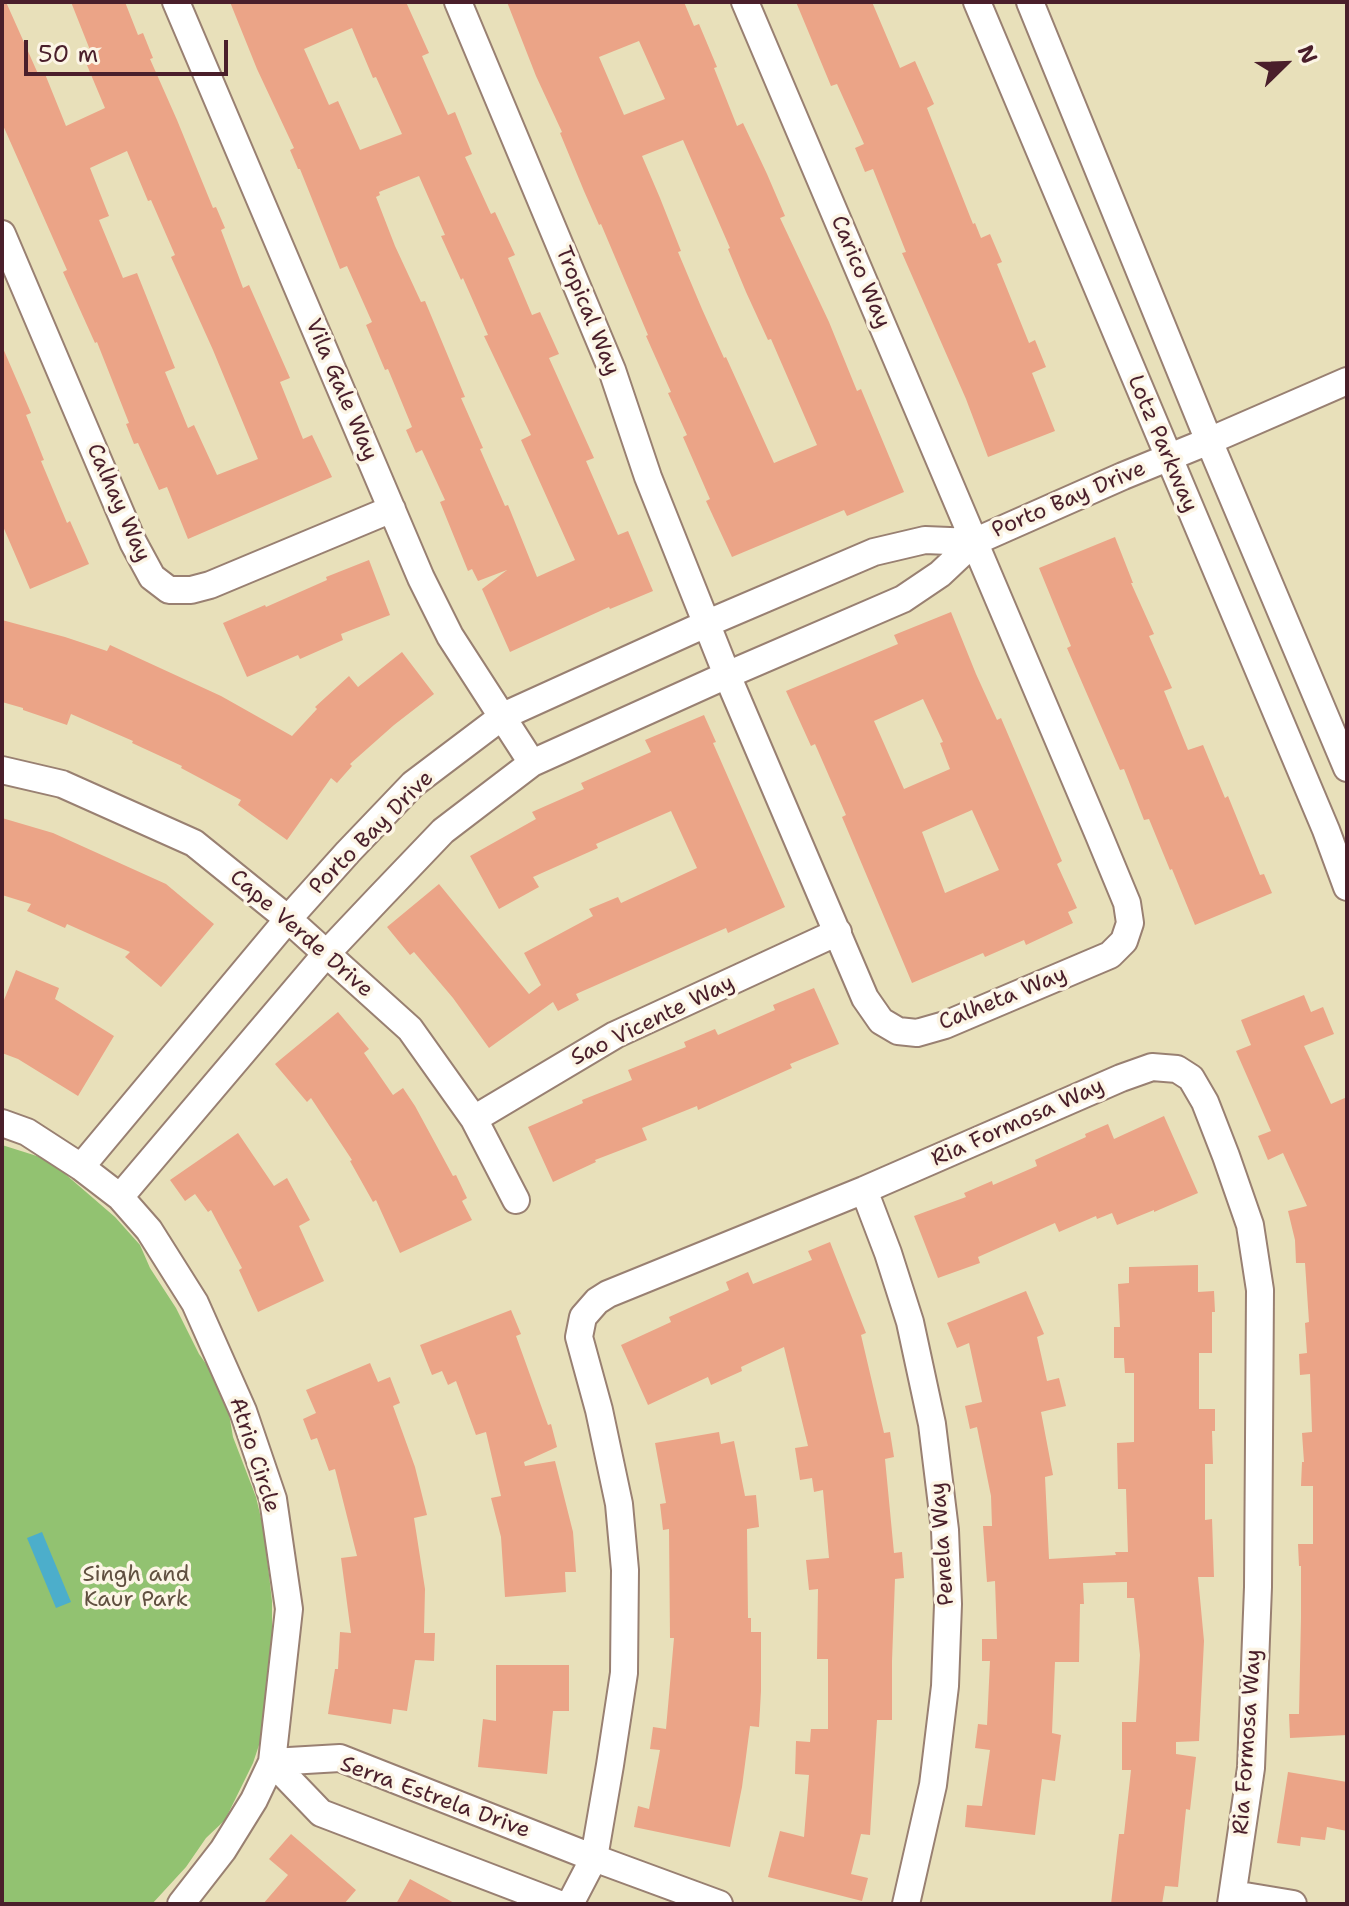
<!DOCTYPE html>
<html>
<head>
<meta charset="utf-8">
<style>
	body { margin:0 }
	#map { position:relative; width:1349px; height:1906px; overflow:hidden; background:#e8e0ba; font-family:"Shantell Sans",sans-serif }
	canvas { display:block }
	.frame { position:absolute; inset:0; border:4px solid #4a1f2b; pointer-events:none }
	.north { position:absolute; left:1245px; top:24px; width:80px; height:80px; -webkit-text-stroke:6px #fcf5e5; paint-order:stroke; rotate:67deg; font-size:22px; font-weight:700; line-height:32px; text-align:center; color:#4a1f2b }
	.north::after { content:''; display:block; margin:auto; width:28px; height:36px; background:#4a1f2b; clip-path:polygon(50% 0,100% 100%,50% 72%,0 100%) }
	.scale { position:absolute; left:24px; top:40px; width:204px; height:36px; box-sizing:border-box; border:4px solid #4a1f2b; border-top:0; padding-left:10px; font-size:24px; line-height:28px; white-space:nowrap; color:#4a1f2b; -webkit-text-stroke:6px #fcf5e5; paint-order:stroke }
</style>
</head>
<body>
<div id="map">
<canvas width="1349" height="1906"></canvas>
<div class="frame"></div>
<div class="north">N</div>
<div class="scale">50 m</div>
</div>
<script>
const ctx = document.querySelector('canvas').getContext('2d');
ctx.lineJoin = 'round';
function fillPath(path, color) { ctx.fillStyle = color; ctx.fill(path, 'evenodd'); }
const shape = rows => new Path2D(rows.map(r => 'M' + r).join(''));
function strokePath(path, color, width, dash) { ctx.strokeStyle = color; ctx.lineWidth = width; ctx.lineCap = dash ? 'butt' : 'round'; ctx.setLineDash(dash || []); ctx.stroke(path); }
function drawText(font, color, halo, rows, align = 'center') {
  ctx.font = font + ' "Shantell Sans",sans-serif'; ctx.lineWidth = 7; ctx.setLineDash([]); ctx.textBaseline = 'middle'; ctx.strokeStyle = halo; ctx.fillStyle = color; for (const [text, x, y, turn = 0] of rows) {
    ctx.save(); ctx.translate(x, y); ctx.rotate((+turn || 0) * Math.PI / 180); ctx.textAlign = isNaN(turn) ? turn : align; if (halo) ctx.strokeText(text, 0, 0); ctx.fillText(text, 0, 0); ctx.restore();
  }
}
const green = shape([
	[2,1145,40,1157,64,1173,115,1217,140,1245,150,1268,176,1308,199,1354,214,1375,228,1408,233,1437,256,1497,264,1531,272,1601,272,1636,268,1672,270,1701,263,1733,253,1763,225,1820,206,1838,186,1867,152,1904,2,1904]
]);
const water = shape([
	[42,1532,71,1602,56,1608,27,1538]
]);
const building = shape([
	[2,2,6,2,39,76,45,74,66,126,105,108,84,58,92,55,71,2,125,2,138,35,143,33,153,58,150,59,177,120,213,208,216,207,225,228,221,230,243,288,249,285,290,378,280,382,303,439,312,435,332,477,188,539,167,487,159,490,138,443,134,444,126,424,129,423,97,342,95,343,72,292,63,272,67,270,2,123],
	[127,151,148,201,151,200,175,255,171,257,213,350,258,459,217,475,194,425,188,428,165,372,175,368,137,273,123,278,99,220,109,216,90,168],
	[230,2,406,2,429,53,422,56,448,115,455,112,472,154,465,157,491,214,495,212,515,255,508,258,532,315,540,312,559,354,549,358,594,458,586,461,618,535,628,531,653,591,610,609,609,607,510,652,482,589,507,570,478,581,472,569,468,571,440,502,445,500,422,450,416,453,406,430,412,427,388,369,385,370,366,325,372,322,347,266,340,269,300,169,298,169,290,150,294,148,257,69],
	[352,28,373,78,376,77,402,134,360,150,338,101,329,105,304,49],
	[419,176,445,235,441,236,461,280,463,278,488,335,484,336,531,435,521,440,575,560,537,577,508,505,505,506,480,449,483,448,461,398,465,397,425,301,421,302,395,246,376,197,380,195,379,192],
	[507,2,684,2,694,26,699,24,717,67,714,68,737,126,743,123,767,174,785,216,780,218,829,322,857,391,861,389,904,492,847,516,844,510,732,557,706,501,710,499,683,437,687,435,668,393,671,392,646,336,648,335,601,224,599,225,584,191,560,133,562,132,536,76],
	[639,41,665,99,624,115,599,57],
	[683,140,730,248,728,249,746,292,768,340,771,339,817,445,774,463,726,357,724,358,702,309,678,252,681,251,660,198,642,156],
	[796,2,872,2,900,68,915,61,934,104,927,108,973,224,975,223,981,238,990,234,1002,262,997,264,1029,343,1035,340,1046,367,1032,373,1055,431,988,457,966,399,902,253,906,252,873,169,865,172,855,148,864,144,837,84,831,86],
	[2,346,31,413,26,415,44,460,41,461,67,523,70,521,89,564,30,589,2,524],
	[1115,537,1133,583,1131,583,1154,634,1149,636,1172,688,1164,691,1188,750,1203,745,1225,798,1228,796,1260,875,1264,874,1272,893,1195,925,1172,869,1170,870,1149,819,1144,820,1124,769,1120,770,1067,648,1071,646,1039,568],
	[369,560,390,615,341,634,343,640,300,659,298,655,247,677,223,623,265,605,266,607,327,580,326,577],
	[951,612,976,674,997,720,1001,718,1062,861,1057,864,1077,908,1068,912,1073,923,1026,945,1024,940,985,957,983,953,912,983,842,817,846,815,815,744,811,746,786,691,898,644,894,635],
	[923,699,943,742,940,743,950,769,904,789,874,721],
	[972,810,999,870,945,893,922,832],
	[2,620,65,637,107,651,110,645,221,696,292,736,317,709,315,707,349,676,358,687,402,652,434,694,394,725,350,764,352,766,337,783,331,778,287,840,238,805,241,800,181,768,182,766,132,743,133,741,71,714,67,725,23,710,23,708,2,702],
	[704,715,716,742,713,743,785,907,728,933,726,928,576,994,579,1000,558,1011,553,1002,489,1048,453,998,414,952,410,955,387,927,439,884,529,994,541,985,524,953,593,916,589,909,618,897,621,903,697,868,671,811,596,844,598,848,533,877,539,887,499,909,470,856,536,819,532,812,584,789,581,783,651,752,645,740],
	[2,818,53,833,166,884,214,924,161,987,125,957,130,952,67,924,65,928,27,911,31,904,2,895],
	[16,970,59,988,55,999,114,1036,78,1096,18,1059,2,1053,2,1005],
	[814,988,839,1044,790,1064,792,1068,698,1110,697,1106,642,1128,647,1140,595,1160,596,1162,553,1182,528,1127,583,1103,582,1100,632,1080,628,1070,686,1047,684,1042,715,1029,718,1035,775,1010,773,1005],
	[1304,995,1311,1012,1323,1007,1334,1034,1304,1046,1331,1104,1347,1097,1347,1735,1290,1738,1289,1714,1299,1714,1301,1618,1301,1566,1299,1566,1298,1544,1313,1544,1313,1486,1301,1486,1302,1462,1304,1462,1302,1433,1312,1432,1310,1374,1300,1375,1299,1354,1307,1353,1305,1323,1309,1322,1305,1263,1296,1263,1295,1240,1288,1211,1307,1206,1283,1153,1268,1160,1258,1136,1271,1131,1236,1051,1251,1045,1241,1020],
	[338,1012,369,1049,364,1053,393,1095,403,1088,415,1106,453,1176,456,1175,467,1198,462,1201,472,1220,400,1253,376,1200,373,1202,350,1161,352,1160,311,1098,307,1102,275,1064],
	[1164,1116,1198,1193,1154,1212,1154,1210,1117,1225,1112,1213,1097,1219,1096,1216,1059,1232,1055,1223,978,1257,980,1263,938,1278,914,1216,966,1197,964,1193,992,1181,993,1185,1037,1166,1035,1160,1086,1137,1085,1134,1108,1124,1114,1139],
	[238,1133,274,1186,287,1178,310,1220,299,1226,324,1281,258,1312,239,1270,242,1268,211,1210,208,1212,195,1194,185,1201,170,1180],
	[830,1242,866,1333,861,1335,884,1433,890,1432,894,1457,885,1459,894,1553,902,1552,904,1578,895,1579,892,1661,892,1720,877,1720,870,1835,861,1834,851,1874,868,1878,862,1901,768,1877,780,1831,804,1837,809,1775,795,1774,796,1741,810,1742,811,1729,828,1729,828,1659,817,1659,818,1589,809,1590,806,1560,829,1558,823,1490,814,1492,812,1478,800,1480,795,1448,808,1446,784,1347,741,1367,742,1371,711,1385,708,1377,648,1405,621,1345,671,1322,669,1317,729,1290,726,1282,748,1272,753,1284,812,1260,808,1251],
	[1198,1265,1198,1292,1214,1291,1215,1312,1212,1312,1212,1353,1199,1353,1199,1409,1215,1409,1215,1431,1212,1431,1213,1464,1205,1464,1205,1520,1212,1519,1214,1577,1198,1577,1204,1641,1199,1741,1176,1742,1176,1754,1196,1757,1190,1810,1186,1809,1178,1887,1165,1886,1162,1904,1111,1904,1119,1834,1124,1834,1131,1770,1122,1770,1122,1722,1136,1722,1140,1655,1134,1598,1127,1598,1127,1582,1083,1583,1084,1604,1080,1604,1079,1662,1055,1662,1052,1733,1061,1735,1055,1781,1042,1779,1035,1835,965,1827,967,1805,982,1806,990,1750,975,1748,978,1724,987,1725,990,1661,982,1661,982,1639,997,1639,995,1581,987,1582,983,1526,992,1526,991,1496,977,1427,970,1429,965,1406,982,1402,969,1343,957,1348,947,1323,1026,1291,1044,1334,1037,1337,1047,1381,1059,1378,1066,1406,1041,1412,1053,1475,1045,1477,1049,1559,1116,1555,1115,1552,1128,1552,1126,1489,1118,1489,1117,1443,1134,1442,1134,1373,1125,1373,1124,1358,1114,1358,1114,1327,1120,1327,1118,1284,1129,1283,1129,1267],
	[511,1310,521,1334,516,1336,548,1425,551,1424,557,1447,524,1462,525,1466,555,1461,573,1532,576,1572,565,1572,566,1592,505,1597,501,1537,491,1498,501,1496,486,1432,476,1435,456,1381,448,1385,442,1371,432,1375,420,1345],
	[370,1363,378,1382,390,1377,400,1403,393,1406,415,1467,427,1515,414,1518,425,1589,424,1633,435,1633,434,1661,415,1660,407,1711,393,1709,391,1724,328,1714,335,1669,338,1669,340,1632,351,1633,341,1558,357,1556,335,1469,329,1471,317,1438,311,1440,303,1419,316,1413,306,1390],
	[719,1432,721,1444,734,1441,745,1496,756,1495,759,1527,747,1529,748,1618,751,1618,751,1632,761,1632,761,1691,759,1727,750,1726,742,1787,730,1847,634,1827,638,1806,649,1809,660,1750,650,1749,653,1727,666,1729,674,1638,670,1638,669,1529,663,1530,660,1504,666,1503,655,1443],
	[496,1665,569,1665,569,1711,553,1711,547,1774,478,1767,483,1719,496,1721],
	[1288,1772,1347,1782,1347,1831,1327,1827,1325,1840,1301,1837,1300,1846,1277,1843],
	[291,1834,356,1890,344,1904,263,1904,288,1875,269,1859],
	[410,1879,456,1904,396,1904]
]);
const street = shape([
	[176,2,421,578,450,636,532,763],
	[458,2,612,370,648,477,727,675,865,998,881,1021,898,1031,917,1033,945,1025,1110,955,1124,941,1130,923,1127,903,1098,833,745,2],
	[977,2,1326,830,1347,887],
	[1030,2,1209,441,1347,768],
	[2,234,133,542,152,577,169,590,191,590,210,585,392,509],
	[2,770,62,784,194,843,288,919,410,1029,474,1119,516,1200],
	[474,1119,615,1035,838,932],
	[2,1123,27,1132,81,1167,120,1197,149,1230,195,1303,243,1411,273,1499,289,1609,272,1762,254,1800,223,1850,181,1904],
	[81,1167,288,919,348,852,413,784,503,716,708,623,874,552,925,540,974,542],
	[864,1190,888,1253,910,1322,932,1424,945,1530,948,1604,945,1686,933,1785,906,1904],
	[120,1197,326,954,378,899,443,831,532,763,727,675,903,599,940,574,974,542,1123,476,1209,441,1347,381],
	[272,1762,340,1758,594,1858,719,1904],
	[272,1762,321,1813,559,1904],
	[1233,1894,1293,1904],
	[570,1904,594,1858,610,1765,624,1673,625,1570,619,1504,599,1410,579,1337,583,1317,597,1301,608,1294,864,1190,1121,1078,1152,1067,1177,1069,1191,1078,1205,1102,1226,1156,1250,1225,1260,1290,1258,1587,1251,1768,1231,1904]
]);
const streetNames = [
	["Carico Way",860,272,67],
	["Tropical Way",587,311,68],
	["Vila Gale Way",341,390,67],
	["Lotz Parkway",1162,444,67],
	["Porto Bay Drive",1069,500,-23],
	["Calhay Way",118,503,66],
	["Porto Bay Drive",372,833,-45],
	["Cape Verde Drive",301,934,41],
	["Calheta Way",1003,999,-22],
	["Sao Vicente Way",653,1021,-26],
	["Ria Formosa Way",1018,1123,-24],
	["Atrio Circle",254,1455,72],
	["Penela Way",943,1544,-94],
	["Ria Formosa Way",1248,1742,-86],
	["Serra Estrela Drive",435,1798,20]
];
const parkNames = [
	["Singh and",136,1575],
	["Kaur Park",136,1600]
];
fillPath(green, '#92c271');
fillPath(water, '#4caecb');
fillPath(building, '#eba487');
strokePath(street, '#998072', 30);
strokePath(street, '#fff', 26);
drawText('22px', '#4a1f2b', '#fcf5e5', streetNames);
drawText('22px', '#605040', '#fcf5e5', parkNames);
</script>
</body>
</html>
